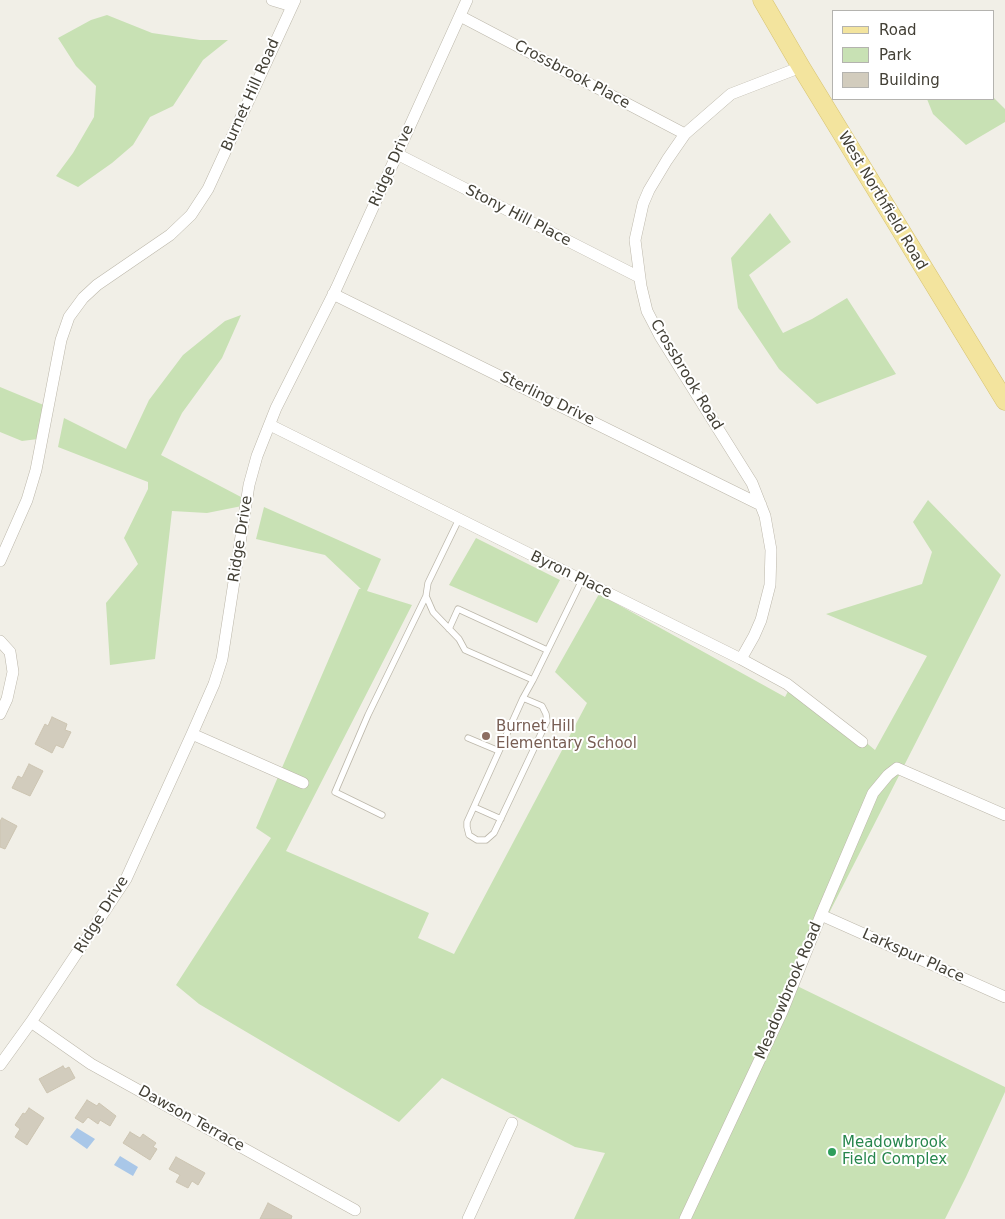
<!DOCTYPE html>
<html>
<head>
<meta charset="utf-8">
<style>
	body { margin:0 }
	#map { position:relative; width:1005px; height:1219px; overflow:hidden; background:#f1efe7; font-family:"DejaVu Sans",sans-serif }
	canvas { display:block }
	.legend { position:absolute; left:832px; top:10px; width:162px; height:90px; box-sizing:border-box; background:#fff; border:1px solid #b4b3af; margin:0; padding:6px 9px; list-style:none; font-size:15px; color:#434036 }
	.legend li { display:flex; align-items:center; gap:10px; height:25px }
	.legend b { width:25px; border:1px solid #b4b3af }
</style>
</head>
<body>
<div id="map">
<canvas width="1005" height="1219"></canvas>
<ul class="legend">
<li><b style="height:6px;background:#f3e49e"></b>Road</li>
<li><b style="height:14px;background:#c8e1b4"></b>Park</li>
<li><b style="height:14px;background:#d2ccbd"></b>Building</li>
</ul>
</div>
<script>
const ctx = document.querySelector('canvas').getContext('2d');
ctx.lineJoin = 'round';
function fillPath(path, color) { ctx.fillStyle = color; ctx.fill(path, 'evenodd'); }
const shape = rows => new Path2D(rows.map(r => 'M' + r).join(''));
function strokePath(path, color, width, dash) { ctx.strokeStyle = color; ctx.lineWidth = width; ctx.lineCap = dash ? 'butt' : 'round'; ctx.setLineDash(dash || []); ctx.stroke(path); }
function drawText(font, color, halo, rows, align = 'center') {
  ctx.font = font + ' "DejaVu Sans",sans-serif'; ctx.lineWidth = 4; ctx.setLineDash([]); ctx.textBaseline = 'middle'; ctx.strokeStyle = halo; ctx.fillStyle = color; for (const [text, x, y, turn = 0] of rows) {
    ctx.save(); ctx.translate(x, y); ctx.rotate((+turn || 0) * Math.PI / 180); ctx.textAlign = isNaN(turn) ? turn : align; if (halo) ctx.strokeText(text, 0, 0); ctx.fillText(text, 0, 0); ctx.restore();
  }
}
const green = shape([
	[107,15,152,33,200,40,228,40,203,60,173,106,150,117,133,145,112,163,78,187,56,176,73,153,94,117,96,86,76,66,58,38,91,20],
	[994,98,1005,109,1005,122,966,145,933,114,927,99],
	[770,213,791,242,749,275,783,333,812,319,847,298,896,374,817,404,779,369,738,308,731,258],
	[241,315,222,358,182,413,161,455,241,497,242,506,207,513,172,511,155,659,110,665,106,603,138,564,124,538,148,489,148,482,58,447,64,418,126,449,149,400,183,355,225,321],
	[0,387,46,406,38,439,22,441,0,432],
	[928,500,1001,575,793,984,1005,1087,1005,1092,966,1177,945,1219,574,1219,605,1153,575,1147,442,1078,399,1122,199,1004,176,985,271,838,256,828,359,589,361,589,325,555,256,539,264,507,381,559,367,591,412,605,286,851,429,913,418,938,454,954,587,703,555,672,599,594,785,697,793,682,875,750,927,656,826,614,922,584,932,552,913,522],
	[476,538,560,580,537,623,449,585]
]);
const water = shape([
	[77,1128,95,1139,87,1149,70,1137],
	[120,1156,138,1167,133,1176,114,1165]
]);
const building = shape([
	[52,717,67,724,65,730,71,732,63,748,56,745,52,753,35,744,45,724,48,726,52,717],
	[29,764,43,771,30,796,12,788,18,776,22,778,29,764],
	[2,818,17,826,5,849,0,847,0,821,2,818],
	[63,1066,65,1069,69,1067,75,1078,47,1093,39,1079,63,1066],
	[87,1100,97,1106,99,1103,116,1116,110,1126,100,1120,98,1124,88,1117,83,1123,75,1118,87,1100],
	[29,1108,44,1118,27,1145,15,1137,20,1129,15,1125,23,1113,25,1114,29,1108],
	[130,1132,140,1138,143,1134,156,1143,153,1147,157,1149,150,1160,123,1143,130,1132],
	[176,1157,205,1173,198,1185,192,1181,188,1188,176,1182,180,1175,169,1169,176,1157],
	[268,1203,292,1216,291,1219,260,1219,268,1203]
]);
const lane = shape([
	[459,519,428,583,426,596,433,612,459,639,465,650,533,680,582,580],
	[449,629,458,609,547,650],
	[523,698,542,706,546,714,547,721,494,833,486,840,477,840,469,835,467,827,467,822,523,698,533,680],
	[468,738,499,751],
	[474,807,501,819],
	[382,815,335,792,368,715,426,596]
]);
const street = shape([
	[272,0,292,6],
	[460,16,685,134],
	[397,154,639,277],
	[333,294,761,505],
	[270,425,741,659,787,684,862,742],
	[0,561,27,500,36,470,61,340,69,317,83,298,97,285,170,235,191,215,208,189,295,0],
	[0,641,10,652,13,672,7,699,0,714],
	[741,659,754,636,761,620,770,585,771,550,765,516,752,483,660,336,647,311,641,286,635,240,643,204,649,190,667,160,685,134,731,94,801,67],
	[192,734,303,783],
	[821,915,1005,997],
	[31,1022,91,1064,355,1210],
	[0,1065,31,1022,126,879,192,734,214,684,222,659,249,485,257,456,276,408,336,289,467,0],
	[468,1219,512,1123],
	[685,1219,782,1012,821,915,873,793,888,775,897,768,1005,815]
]);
const primary = shape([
	[762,0,801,67,1005,401]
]);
const markers = [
	[486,736,5,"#8d6e63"],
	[832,1152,5,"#2e9e5b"]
];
const streetNames = [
	["Crossbrook Place",572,75,28],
	["Burnet Hill Road",251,95,-66],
	["Ridge Drive",392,166,-66],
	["West Northfield Road",882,201,59],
	["Stony Hill Place",518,216,27],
	["Crossbrook Road",686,375,59],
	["Sterling Drive",547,399,26],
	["Ridge Drive",241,539,-81],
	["Byron Place",571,575,26],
	["Ridge Drive",102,915,-58],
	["Larkspur Place",913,956,24],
	["Meadowbrook Road",789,991,-67],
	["Dawson Terrace",191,1119,29]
];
const educationNames = [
	["Burnet Hill",496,727],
	["Elementary School",496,744]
];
const leisureNames = [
	["Meadowbrook",842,1143],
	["Field Complex",842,1160]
];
fillPath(green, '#c8e1b4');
fillPath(water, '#a9c7e8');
fillPath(building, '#d2ccbd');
strokePath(building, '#ccc4b1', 1);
strokePath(lane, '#bcb7aa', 7);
strokePath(street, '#bcb7aa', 12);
strokePath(primary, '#d6c270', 19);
strokePath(lane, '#fff', 5.5);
strokePath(street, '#fff', 11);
strokePath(primary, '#f3e49e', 18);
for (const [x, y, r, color] of markers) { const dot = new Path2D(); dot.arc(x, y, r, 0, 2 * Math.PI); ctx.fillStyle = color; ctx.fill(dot); strokePath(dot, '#fff', 2); }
drawText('15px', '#434036', '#fff', streetNames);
drawText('15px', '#785e54', '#fff', educationNames, 'left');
drawText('15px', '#27864d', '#fff', leisureNames, 'left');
</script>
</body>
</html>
